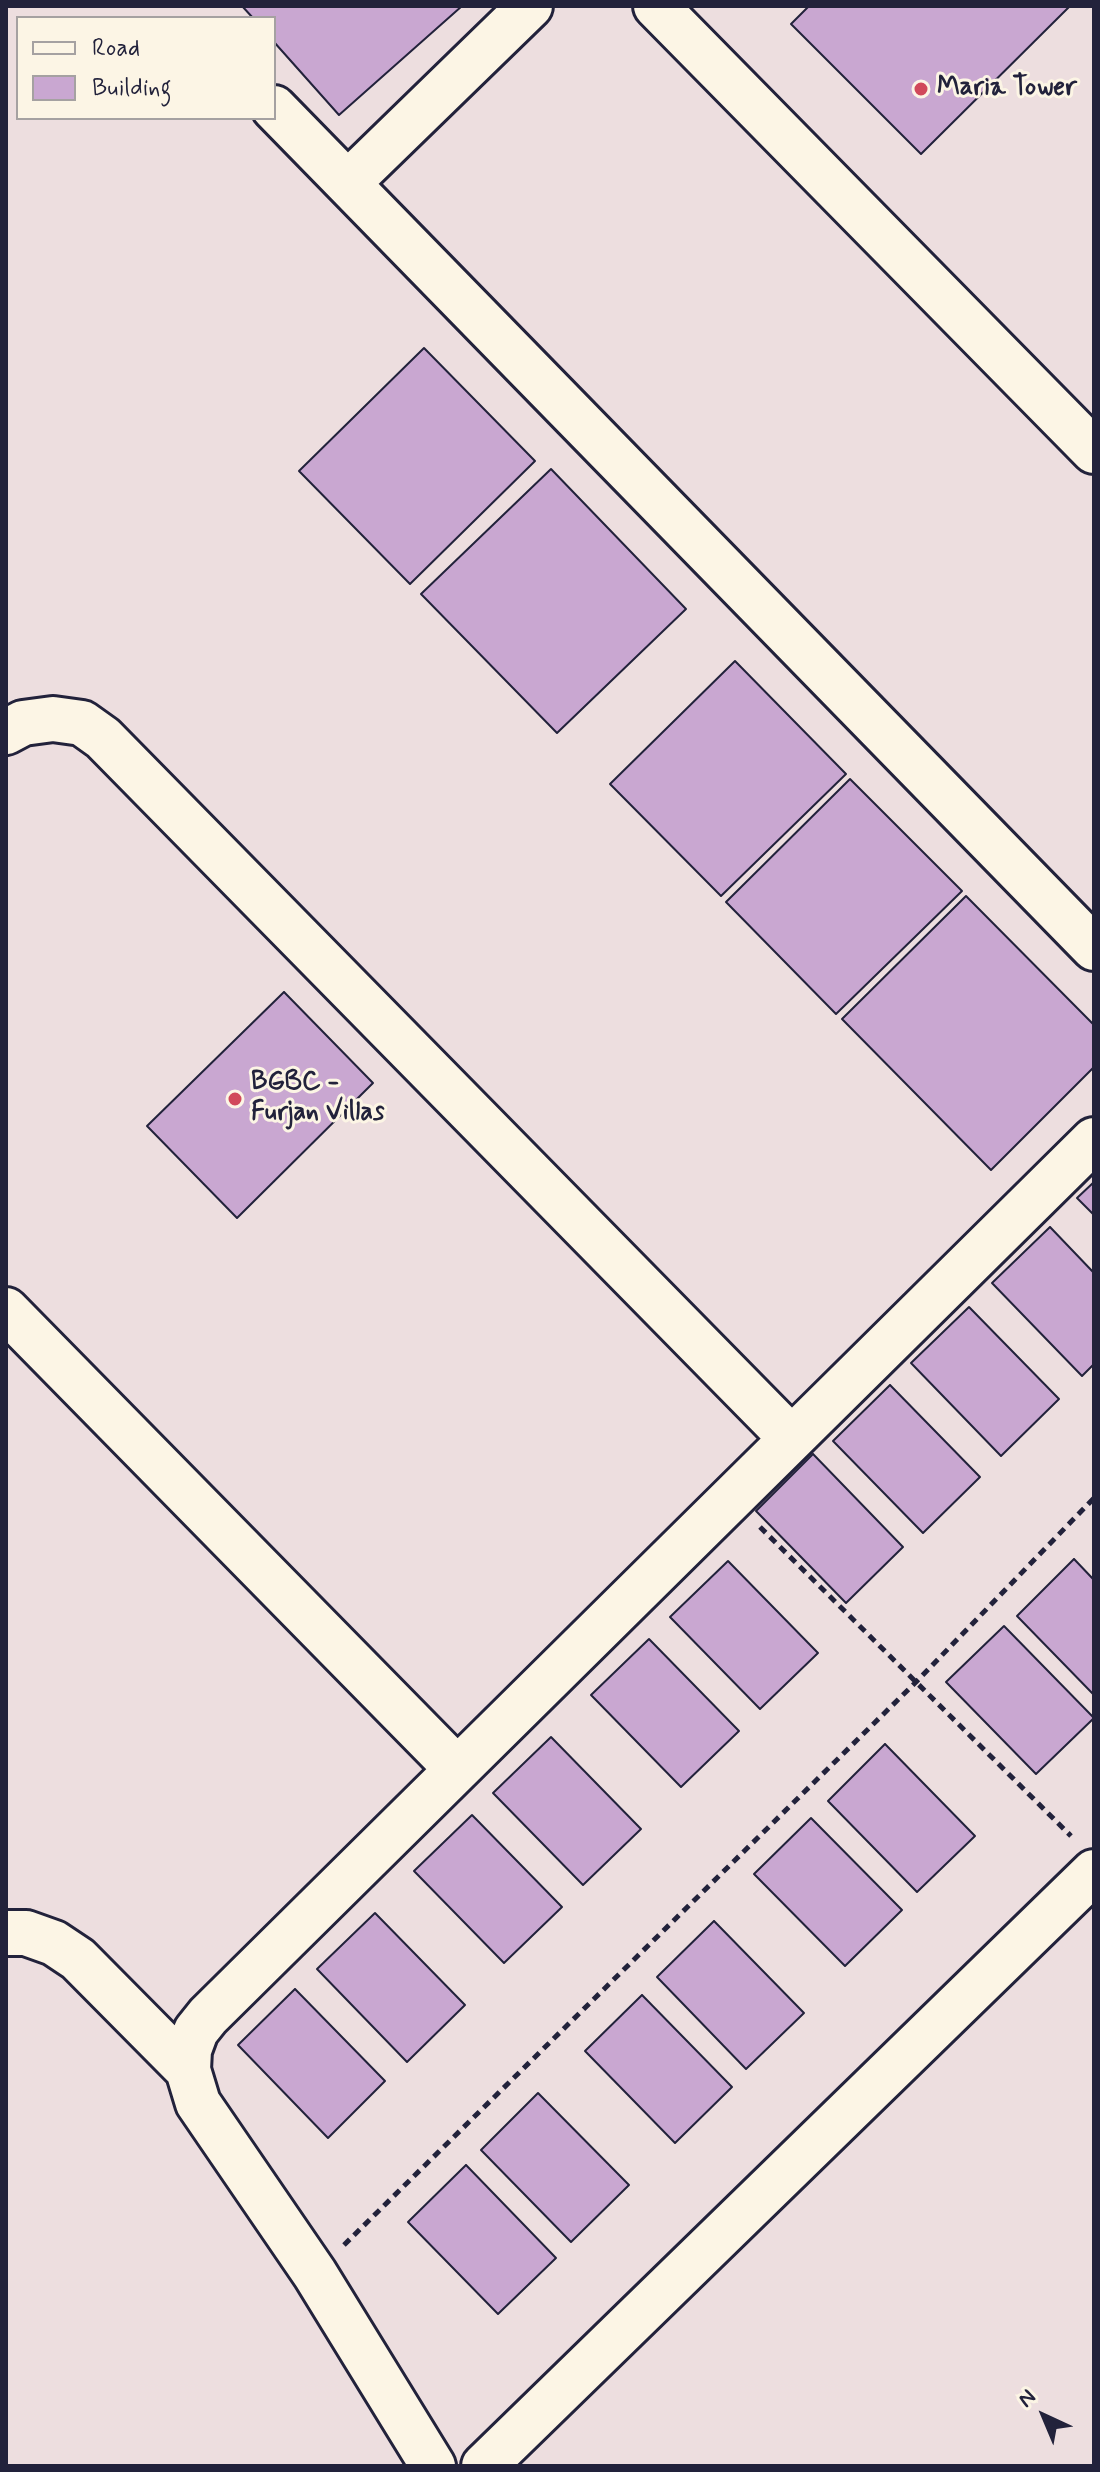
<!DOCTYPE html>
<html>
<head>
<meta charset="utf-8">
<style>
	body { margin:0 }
	#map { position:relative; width:1100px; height:2472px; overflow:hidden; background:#eddedf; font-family:Mynerve,sans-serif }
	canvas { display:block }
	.frame { position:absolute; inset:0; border:8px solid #22223b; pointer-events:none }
	.legend { position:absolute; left:16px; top:16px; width:260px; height:104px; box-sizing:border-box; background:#fcf5e5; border:2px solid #a5a1a1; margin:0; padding:10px 14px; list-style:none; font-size:24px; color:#22223b }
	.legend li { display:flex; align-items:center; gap:16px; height:40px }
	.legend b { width:40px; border:2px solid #a5a1a1 }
	.north { position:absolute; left:1004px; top:2376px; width:80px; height:80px; -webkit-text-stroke:6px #fcf5e5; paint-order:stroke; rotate:316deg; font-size:22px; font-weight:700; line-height:32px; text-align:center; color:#22223b }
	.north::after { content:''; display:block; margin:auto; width:28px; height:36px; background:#22223b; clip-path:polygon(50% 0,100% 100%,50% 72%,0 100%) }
</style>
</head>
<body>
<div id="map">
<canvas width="1100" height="2472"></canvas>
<div class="frame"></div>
<ul class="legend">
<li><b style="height:10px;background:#fcf5e5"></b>Road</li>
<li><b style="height:22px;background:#c9a7d1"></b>Building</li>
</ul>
<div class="north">N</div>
</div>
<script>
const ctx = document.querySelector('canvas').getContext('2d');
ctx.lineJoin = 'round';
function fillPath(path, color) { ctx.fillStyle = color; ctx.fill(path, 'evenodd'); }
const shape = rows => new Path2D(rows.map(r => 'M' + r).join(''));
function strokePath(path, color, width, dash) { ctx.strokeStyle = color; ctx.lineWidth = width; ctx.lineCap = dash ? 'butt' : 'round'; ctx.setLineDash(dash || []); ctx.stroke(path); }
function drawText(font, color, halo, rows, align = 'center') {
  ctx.font = font + ' Mynerve,sans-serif'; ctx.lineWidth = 6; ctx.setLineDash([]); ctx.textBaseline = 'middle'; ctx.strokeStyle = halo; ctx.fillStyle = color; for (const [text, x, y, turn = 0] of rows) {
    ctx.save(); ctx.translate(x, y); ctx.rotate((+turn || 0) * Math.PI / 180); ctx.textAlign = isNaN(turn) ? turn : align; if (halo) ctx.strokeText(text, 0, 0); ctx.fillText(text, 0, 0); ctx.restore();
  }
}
const building = shape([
	[242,6,462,6,339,115,274,42,274,18,253,18,242,6],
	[809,6,1070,6,921,154,791,24,809,6],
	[424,348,535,461,410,584,299,471,424,348],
	[551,469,686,609,557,733,421,594,551,469],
	[735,661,846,774,721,896,610,784,735,661],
	[850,779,962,891,836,1014,726,902,850,779],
	[966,896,1094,1025,1094,1067,991,1170,842,1019,966,896],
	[284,992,373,1083,237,1218,147,1126,284,992],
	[1094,1182,1094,1215,1077,1198,1094,1182],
	[1050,1227,1094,1273,1094,1364,1082,1376,992,1283,1050,1227],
	[969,1307,1059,1399,1001,1456,911,1363,969,1307],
	[890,1385,980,1477,923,1533,833,1441,890,1385],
	[813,1454,903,1547,846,1603,756,1511,813,1454],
	[1074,1559,1094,1580,1094,1695,1017,1616,1074,1559],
	[728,1561,818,1653,760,1709,670,1617,728,1561],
	[1004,1626,1094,1718,1036,1774,946,1682,1004,1626],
	[649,1639,739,1731,681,1787,591,1695,649,1639],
	[551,1737,641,1829,583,1885,493,1793,551,1737],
	[885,1744,975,1836,917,1892,828,1801,885,1744],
	[472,1815,562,1907,504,1963,414,1871,472,1815],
	[811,1818,902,1910,845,1966,754,1874,811,1818],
	[375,1913,465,2005,407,2062,317,1969,375,1913],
	[714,1921,804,2013,746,2069,657,1977,714,1921],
	[295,1989,385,2081,328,2138,238,2045,295,1989],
	[642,1995,732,2087,675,2143,585,2051,642,1995],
	[538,2093,629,2185,571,2242,481,2150,538,2093],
	[466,2165,556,2258,498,2314,408,2222,466,2165]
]);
const path = shape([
	[760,1527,1071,1836],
	[344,2245,916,1682,1094,1498]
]);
const minor = shape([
	[656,6,1094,451],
	[274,108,1094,948],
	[348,183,530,6],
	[6,732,23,723,53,719,82,723,103,738,791,1438],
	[6,1310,457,1769],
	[6,1933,26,1933,54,1943,78,1959,188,2070],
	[433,2466,315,2274,198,2103,188,2070,189,2050,196,2031,208,2016,1094,1140],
	[484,2466,1094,1872]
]);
const markers = [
	[921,89,8,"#d1495b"],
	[235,1099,8,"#d1495b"]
];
const poiNames = [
	["Maria Tower",937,89],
	["BGBC -",251,1084],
	["Furjan Villas",251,1114]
];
fillPath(building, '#c9a7d1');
strokePath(building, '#22223b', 2);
strokePath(minor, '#22223b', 50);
strokePath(path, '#22223b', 5, [8, 6]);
strokePath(minor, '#fcf5e5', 44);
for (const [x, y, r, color] of markers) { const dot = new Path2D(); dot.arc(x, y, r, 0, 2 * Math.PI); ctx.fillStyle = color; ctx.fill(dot); strokePath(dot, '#fcf5e5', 3); }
drawText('bold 26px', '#22223b', '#fcf5e5', poiNames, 'left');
</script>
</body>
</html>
